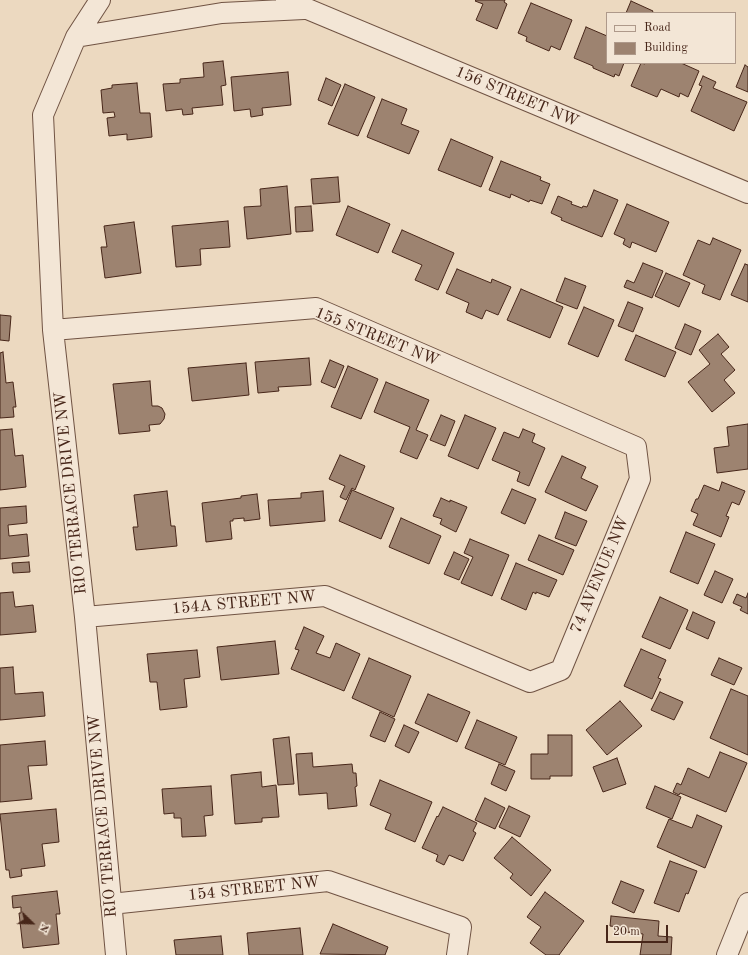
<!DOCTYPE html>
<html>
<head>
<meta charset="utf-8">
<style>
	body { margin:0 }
	#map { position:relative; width:748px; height:955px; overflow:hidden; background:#ecd9c0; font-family:"Old Standard TT",serif }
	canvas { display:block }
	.legend { position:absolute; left:606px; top:12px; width:130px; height:52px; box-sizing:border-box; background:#f3e6d6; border:1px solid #ae998a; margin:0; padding:5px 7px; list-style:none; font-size:12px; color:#472619 }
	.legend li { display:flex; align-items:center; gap:8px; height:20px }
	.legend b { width:20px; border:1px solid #ae998a }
	.north { position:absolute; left:12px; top:903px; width:40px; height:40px; -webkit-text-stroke:3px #f3e6d6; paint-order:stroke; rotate:113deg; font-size:11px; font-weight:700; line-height:16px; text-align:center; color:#472619 }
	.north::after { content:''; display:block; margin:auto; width:14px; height:18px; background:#472619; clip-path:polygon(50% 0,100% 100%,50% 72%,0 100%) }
	.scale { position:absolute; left:606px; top:925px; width:62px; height:18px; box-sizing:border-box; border:2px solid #472619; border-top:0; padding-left:5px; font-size:12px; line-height:14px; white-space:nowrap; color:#472619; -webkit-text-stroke:3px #f3e6d6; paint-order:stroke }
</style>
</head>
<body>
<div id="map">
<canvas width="748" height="955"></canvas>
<ul class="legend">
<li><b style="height:5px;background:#f3e6d6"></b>Road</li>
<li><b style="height:11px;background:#9d8370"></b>Building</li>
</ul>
<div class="north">N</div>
<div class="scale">20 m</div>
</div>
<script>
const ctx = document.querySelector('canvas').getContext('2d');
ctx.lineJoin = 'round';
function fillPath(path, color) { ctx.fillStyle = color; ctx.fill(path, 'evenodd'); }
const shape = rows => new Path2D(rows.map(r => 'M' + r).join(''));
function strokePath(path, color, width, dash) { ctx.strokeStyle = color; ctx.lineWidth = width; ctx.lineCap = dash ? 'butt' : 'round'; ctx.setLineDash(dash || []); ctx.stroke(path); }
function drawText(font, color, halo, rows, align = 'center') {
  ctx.font = font + ' "Old Standard TT",serif'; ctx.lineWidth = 3; ctx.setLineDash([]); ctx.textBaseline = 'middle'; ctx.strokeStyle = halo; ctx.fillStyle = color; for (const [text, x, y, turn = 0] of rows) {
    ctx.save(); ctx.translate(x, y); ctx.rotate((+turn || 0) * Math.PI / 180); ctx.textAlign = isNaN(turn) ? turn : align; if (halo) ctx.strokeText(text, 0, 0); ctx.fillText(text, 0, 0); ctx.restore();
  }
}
const building = shape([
	[476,0,505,0,504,2,507,4,497,29,476,20,483,4,475,1,476,0],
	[631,1,653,11,652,13,626,13,631,1],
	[531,3,572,20,560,50,551,46,549,51,526,41,527,37,518,33,531,3],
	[586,27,607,36,607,63,624,63,619,76,615,74,614,77,593,68,593,66,574,58,586,27],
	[223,61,226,85,221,86,223,105,192,108,193,114,183,115,182,109,166,111,163,84,180,83,180,79,204,77,203,63,223,61],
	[641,63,645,64,646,63,681,63,699,71,688,97,680,93,679,97,661,89,657,97,631,86,641,63],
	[745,65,748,67,748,92,736,87,745,65],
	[288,72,291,105,262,108,263,115,251,117,250,109,234,111,231,77,288,72],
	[703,76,716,82,713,88,747,102,734,131,691,111,702,86,699,85,703,76],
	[326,78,341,85,332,106,318,100,326,78],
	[137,83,140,113,150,113,152,137,127,140,127,134,109,136,107,118,115,117,114,112,103,113,101,90,112,88,112,85,137,83],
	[345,84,375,97,358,136,328,124,345,84],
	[382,99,407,109,401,124,419,131,409,154,367,137,382,99],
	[451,139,493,157,481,187,438,170,451,139],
	[501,161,541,177,540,180,550,184,542,204,530,200,529,202,511,194,510,198,489,190,501,161],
	[338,177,340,202,313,204,311,179,338,177],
	[287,186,291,234,247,239,244,207,261,206,260,189,287,186],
	[594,190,618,200,602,237,561,220,562,218,551,213,558,196,572,202,571,204,582,208,583,206,587,207,594,190],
	[627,204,669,222,656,252,632,242,630,248,623,244,625,239,614,234,627,204],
	[311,206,313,231,296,232,295,207,311,206],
	[348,206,390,224,378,253,336,235,348,206],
	[228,221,230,247,200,249,201,265,176,267,172,226,228,221],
	[134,222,141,273,105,278,101,247,107,247,104,226,134,222],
	[402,230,454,253,438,290,415,280,422,265,392,252,402,230],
	[713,238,741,250,720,300,702,293,705,285,683,275,698,240,710,245,713,238],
	[643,263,663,271,652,298,624,287,627,280,634,283,643,263],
	[745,264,748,265,748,302,731,295,745,264],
	[457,269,491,283,492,279,511,287,498,315,486,310,482,319,466,312,469,303,446,293,457,269],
	[666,273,690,283,679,307,655,296,666,273],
	[565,278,586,286,577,309,556,301,565,278],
	[521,289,563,307,550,338,507,320,521,289],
	[628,302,643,308,633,332,618,326,628,302],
	[584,307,614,320,598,357,568,344,584,307],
	[0,315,11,316,9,341,0,340,0,315],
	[685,324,701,331,691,355,675,348,685,324],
	[718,334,729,347,721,354,735,370,724,380,735,393,712,412,688,382,710,364,699,350,718,334],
	[636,335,676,352,665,377,625,360,636,335],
	[3,352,6,383,13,382,16,407,13,407,14,417,0,418,0,353,3,352],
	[309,358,311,385,278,387,279,391,258,393,255,362,309,358],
	[330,360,344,366,335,388,321,382,330,360],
	[246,363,249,395,192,401,188,368,246,363],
	[348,366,378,379,361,419,331,407,348,366],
	[150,381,152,406,158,406,162,408,165,414,164,419,160,424,149,425,150,431,119,434,113,384,150,381],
	[386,382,429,400,416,430,428,435,417,459,400,452,410,427,374,412,386,382],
	[441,415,455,421,445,446,430,440,441,415],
	[465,415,496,428,478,469,448,456,465,415],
	[748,424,748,469,717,473,714,448,729,446,727,427,748,424],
	[12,429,15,456,23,455,26,487,0,490,0,430,12,429],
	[523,429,535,434,532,442,545,448,529,486,517,481,520,472,492,460,504,432,519,438,523,429],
	[340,455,365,466,355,490,352,488,346,500,340,497,345,486,329,479,340,455],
	[562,456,586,467,581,478,598,486,586,511,545,492,562,456],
	[722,482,745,491,739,505,732,502,726,516,729,517,721,537,693,525,698,514,691,511,696,499,698,499,704,485,719,491,722,482],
	[512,489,536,499,525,524,501,513,512,489],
	[352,490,394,508,381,539,339,521,352,490],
	[167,491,171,526,175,526,177,546,136,550,133,527,138,527,134,495,167,491],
	[323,491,325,521,270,526,268,500,301,498,301,493,323,491],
	[257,494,260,519,244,521,244,518,233,519,233,521,230,521,232,539,206,542,202,503,241,498,241,496,257,494],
	[441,498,450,502,450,500,467,507,456,532,440,524,442,519,433,516,441,498],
	[26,506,27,523,8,525,9,536,27,534,29,556,0,559,0,508,26,506],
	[565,512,587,521,576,546,555,538,565,512],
	[401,518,441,536,429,564,389,547,401,518],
	[686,532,715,544,698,584,670,572,686,532],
	[539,535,574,550,563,575,528,560,539,535],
	[470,539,509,555,492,596,461,583,473,557,464,553,470,539],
	[454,552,469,559,459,580,444,574,454,552],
	[29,562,30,572,13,573,12,563,29,562],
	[516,563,557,580,549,597,536,592,536,594,533,592,526,610,501,599,516,563],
	[715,571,733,579,722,603,704,595,715,571],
	[13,592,15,607,33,605,36,632,0,635,0,593,13,592],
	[748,593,748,614,740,610,742,607,733,603,737,594,746,598,748,593],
	[660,597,688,610,670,649,642,637,660,597],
	[693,612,715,622,708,639,686,629,693,612],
	[304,627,324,636,316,653,330,658,336,643,360,654,344,691,291,669,299,650,295,649,304,627],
	[275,641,279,674,221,680,217,647,275,641],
	[641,649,666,660,658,678,661,679,652,699,624,686,641,649],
	[197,650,200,677,184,679,187,707,160,710,157,682,150,682,147,654,197,650],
	[369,658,411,676,394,717,352,698,369,658],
	[719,658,742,668,734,685,711,675,719,658],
	[13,667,15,694,43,692,45,716,0,720,0,668,13,667],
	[731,689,748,696,748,755,710,738,731,689],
	[660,692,683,702,674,720,651,710,660,692],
	[428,694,470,712,457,742,415,723,428,694],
	[620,701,642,726,607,755,586,730,620,701],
	[380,712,395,719,385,742,370,736,380,712],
	[477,720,517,737,505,765,465,748,477,720],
	[404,725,419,732,409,753,395,746,404,725],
	[548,735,572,735,572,776,550,776,550,779,531,779,531,754,548,754,548,735],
	[289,737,294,784,278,785,273,739,289,737],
	[45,741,47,765,28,766,32,799,0,802,0,745,45,741],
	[720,752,747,763,726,812,680,793,679,795,673,792,677,783,681,785,688,768,709,778,720,752],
	[312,753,313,767,352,764,353,773,356,773,357,786,355,787,357,806,328,809,327,793,299,795,296,754,312,753],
	[617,758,626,784,603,792,593,767,617,758],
	[499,764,515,771,506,791,491,784,499,764],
	[261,772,262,787,276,785,279,817,262,818,262,822,235,824,231,775,261,772],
	[380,780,432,802,415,842,385,829,391,814,370,805,380,780],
	[211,786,213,815,204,816,206,836,182,837,181,818,174,818,174,813,164,814,162,789,211,786],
	[655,786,681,797,672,819,646,808,655,786],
	[485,798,505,808,495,829,475,820,485,798],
	[509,806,530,816,520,837,499,827,509,806],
	[443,807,477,823,473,831,476,833,463,861,449,855,444,865,436,861,438,855,422,848,437,816,438,817,443,807],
	[56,809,59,842,42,844,45,866,21,869,22,876,10,878,9,870,6,870,0,814,56,809],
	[697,815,722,826,705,868,657,847,669,819,692,828,697,815],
	[512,837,551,870,531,896,510,878,513,874,494,858,512,837],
	[670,861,697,871,688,894,686,893,679,912,654,903,670,861],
	[621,881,644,890,634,913,612,903,621,881],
	[57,891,60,914,56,914,59,944,23,948,19,913,21,913,21,907,13,908,12,896,57,891],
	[545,892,584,921,559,955,546,955,530,943,541,927,527,917,545,892],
	[611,916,659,921,658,936,672,937,671,955,640,955,643,934,618,931,618,927,610,926,611,916],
	[333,924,388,947,385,955,320,954,333,924],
	[300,928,303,955,249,955,247,933,300,928],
	[221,936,223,955,176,955,174,940,221,936]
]);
const street = shape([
	[100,0,76,37,43,115,53,330,85,617,116,955],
	[286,0,748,193],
	[76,37,222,13,304,9],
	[53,330,316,308,636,447,640,479,561,670,530,682,325,596,85,617],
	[111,904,328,881,461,927,457,955],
	[727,955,748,903]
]);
const streetNames = [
	["156 STREET NW",517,97,23],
	["155 STREET NW",377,337,22],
	["RIO TERRACE DRIVE NW",71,493,-96],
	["74 AVENUE NW",600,575,-67],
	["154A STREET NW",244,603,-5],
	["RIO TERRACE DRIVE NW",103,816,-95],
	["154 STREET NW",254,889,-6]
];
fillPath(building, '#9d8370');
strokePath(building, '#472619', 1);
strokePath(street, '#705343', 22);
strokePath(street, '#f3e6d6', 20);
drawText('16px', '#472619', '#f3e6d6', streetNames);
</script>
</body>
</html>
